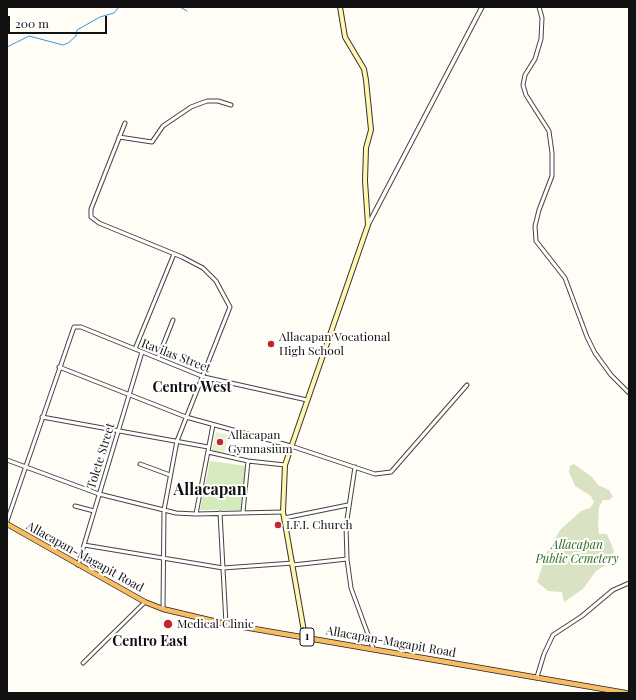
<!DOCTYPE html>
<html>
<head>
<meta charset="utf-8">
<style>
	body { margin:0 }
	#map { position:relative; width:636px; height:700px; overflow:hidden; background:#fffdf5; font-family:"Playfair Display",serif }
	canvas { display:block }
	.frame { position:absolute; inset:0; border:8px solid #111; pointer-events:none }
	.scale { position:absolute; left:8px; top:16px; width:99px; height:18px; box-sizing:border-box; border:2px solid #111; border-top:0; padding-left:5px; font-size:12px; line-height:14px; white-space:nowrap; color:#111; -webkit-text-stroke:3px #fff; paint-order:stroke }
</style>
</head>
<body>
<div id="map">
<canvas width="636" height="700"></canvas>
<div class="frame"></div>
<div class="scale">200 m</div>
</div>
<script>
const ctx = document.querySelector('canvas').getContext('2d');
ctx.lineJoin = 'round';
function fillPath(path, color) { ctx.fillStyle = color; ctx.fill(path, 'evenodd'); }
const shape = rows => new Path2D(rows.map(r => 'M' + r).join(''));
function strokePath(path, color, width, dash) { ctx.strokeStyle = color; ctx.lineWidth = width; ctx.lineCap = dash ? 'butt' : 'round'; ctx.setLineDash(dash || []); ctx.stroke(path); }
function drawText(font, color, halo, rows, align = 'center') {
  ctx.font = font + ' "Playfair Display",serif'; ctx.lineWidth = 4; ctx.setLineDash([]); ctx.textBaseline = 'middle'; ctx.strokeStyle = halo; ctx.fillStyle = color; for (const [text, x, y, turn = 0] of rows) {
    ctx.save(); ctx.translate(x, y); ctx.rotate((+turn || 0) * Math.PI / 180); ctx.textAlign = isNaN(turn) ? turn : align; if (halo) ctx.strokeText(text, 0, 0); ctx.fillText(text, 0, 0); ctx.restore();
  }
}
const green = shape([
	[210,461,246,466,241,510,200,510]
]);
const cemetery = shape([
	[574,464,592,477,598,485,609,490,613,497,609,500,603,500,599,507,598,523,599,534,607,534,614,551,609,563,596,571,583,589,564,602,562,592,548,591,537,582,548,549,561,529,581,511,590,508,594,502,591,496,575,486,569,472,570,466]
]);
const pitch = shape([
	[216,432,229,435,224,453,221,452,221,454,213,452,212,449]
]);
const stream = shape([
	[180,7,187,11],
	[7,47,29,36,63,45,68,43,76,36,77,30,100,17,114,13,119,7]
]);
const minor = shape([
	[539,7,542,18,541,39,535,59,525,75,523,85,526,95,549,131,552,153,552,176,539,210,535,226,536,241,565,278,587,337,595,353,611,375,629,393],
	[125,123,91,209,91,217,99,223,182,257,203,268,216,281,230,307,177,441,164,510,163,609],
	[119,137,152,142,163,126,191,107,207,101,218,101,231,105],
	[135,349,174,254],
	[158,358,173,320],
	[59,367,186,417,291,446,375,474,391,472,467,385],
	[42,417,208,447],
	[208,452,248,461,285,465],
	[7,460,99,494,176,513,196,514,283,512],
	[140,464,170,475],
	[355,467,346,526,347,559,351,588,373,648],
	[75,506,94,511],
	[243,512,248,461],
	[220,513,226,624],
	[196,514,213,425],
	[284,518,348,505],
	[7,521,74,327,81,327,204,377,307,400],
	[84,545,223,568,293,563],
	[78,565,142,352],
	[293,565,347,559],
	[83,663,145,602],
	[537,677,544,654,553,635,582,616,613,590,629,583]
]);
const tertiary = shape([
	[368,225,482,7]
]);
const secondary = shape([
	[305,637,283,512,285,465,368,225,365,181,366,148,371,130,366,80,364,69,345,37,340,7]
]);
const trunk = shape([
	[7,524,145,602,163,609,226,624,626,693]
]);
const markers = [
	[271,344,4,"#c4262e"],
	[220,442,4,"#c4262e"],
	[278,525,4,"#c4262e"],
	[168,624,5,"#c4262e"]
];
const shields = [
	[307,637,14]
];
const shieldNames = [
	["1",307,637]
];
const poiNames = [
	["Allacapan Vocational",279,337],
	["High School",279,351],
	["Allacapan",228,435],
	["Gymnasium",228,449],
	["I.F.I. Church",286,525],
	["Medical Clinic",177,624]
];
const streetNames = [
	["Ravilas Street",176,356,21],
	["Tolete Street",101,456,-73],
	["Allacapan-Magapit Road",85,557,29],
	["Allacapan-Magapit Road",391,642,10]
];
const parkNames = [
	["Allacapan",577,545],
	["Public Cemetery",577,559]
];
const quarterNames = [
	["Centro West",192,388],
	["Centro East",150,642]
];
const districtNames = [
	["Allacapan",210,490]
];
fillPath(green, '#d5ebbd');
fillPath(cemetery, '#d9e3c4');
fillPath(pitch, '#e6f2cf');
strokePath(stream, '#3f96cf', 1);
strokePath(minor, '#444', 5);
strokePath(tertiary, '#444', 5.5);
strokePath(secondary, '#333', 6);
strokePath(trunk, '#222', 6);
strokePath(minor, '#fff', 3);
strokePath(tertiary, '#fff', 3.5);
strokePath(secondary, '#fff6b0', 4);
strokePath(trunk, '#f7bc64', 4.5);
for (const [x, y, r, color] of markers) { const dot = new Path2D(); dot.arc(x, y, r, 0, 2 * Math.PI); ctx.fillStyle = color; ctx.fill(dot); strokePath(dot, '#fff', 1.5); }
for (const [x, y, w] of shields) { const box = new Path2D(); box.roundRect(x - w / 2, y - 9, w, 18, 3); ctx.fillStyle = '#fff'; ctx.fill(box); strokePath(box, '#111', 1); }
drawText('bold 11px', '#111', null, shieldNames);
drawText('12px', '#111', '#fff', poiNames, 'left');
drawText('12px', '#111', '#fff', streetNames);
drawText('italic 12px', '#2f6b1f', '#fff', parkNames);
drawText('bold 14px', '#111', '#fff', quarterNames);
drawText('bold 16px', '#111', '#fff', districtNames);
</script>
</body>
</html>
